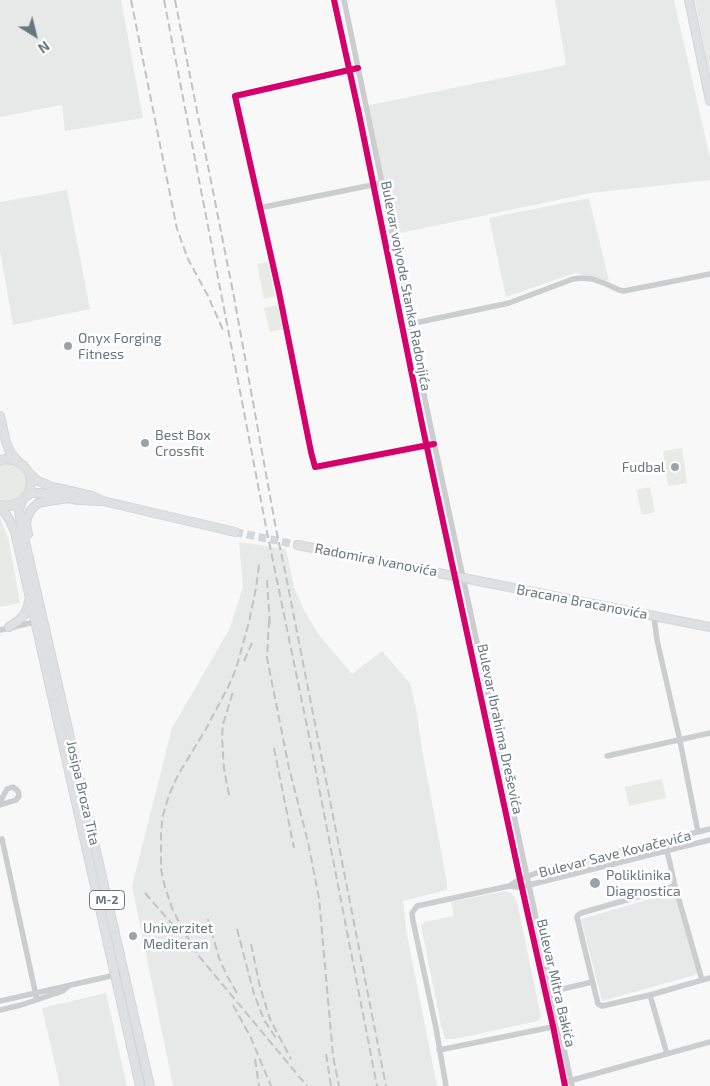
<!DOCTYPE html>
<html>
<head>
<meta charset="utf-8">
<style>
	body { margin:0 }
	#map { position:relative; width:710px; height:1086px; overflow:hidden; background:#f8f8f8; font-family:"Exo 2",sans-serif }
	canvas { display:block }
	.north { position:absolute; left:10px; top:10px; width:50px; height:50px; -webkit-text-stroke:4px #fff; paint-order:stroke; rotate:144deg; font-size:14px; font-weight:700; line-height:20px; text-align:center; color:#667780 }
	.north::after { content:''; display:block; margin:auto; width:18px; height:22px; background:#667780; clip-path:polygon(50% 0,100% 100%,50% 72%,0 100%) }
</style>
</head>
<body>
<div id="map">
<canvas width="710" height="1086"></canvas>
<div class="north">N</div>
</div>
<script>
const ctx = document.querySelector('canvas').getContext('2d');
ctx.lineJoin = 'round';
function fillPath(path, color) { ctx.fillStyle = color; ctx.fill(path, 'evenodd'); }
const shape = rows => new Path2D(rows.map(r => 'M' + r).join(''));
function strokePath(path, color, width, dash) { ctx.strokeStyle = color; ctx.lineWidth = width; ctx.lineCap = dash ? 'butt' : 'round'; ctx.setLineDash(dash || []); ctx.stroke(path); }
function drawText(font, color, halo, rows, align = 'center') {
  ctx.font = font + ' "Exo 2",sans-serif'; ctx.lineWidth = 5; ctx.setLineDash([]); ctx.textBaseline = 'middle'; ctx.strokeStyle = halo; ctx.fillStyle = color; for (const [text, x, y, turn = 0] of rows) {
    ctx.save(); ctx.translate(x, y); ctx.rotate((+turn || 0) * Math.PI / 180); ctx.textAlign = isNaN(turn) ? turn : align; if (halo) ctx.strokeText(text, 0, 0); ctx.fillText(text, 0, 0); ctx.restore();
  }
}
const built = shape([
	[0,0,121,0,143,118,65,131,62,105,0,117],
	[555,0,674,0,710,158,710,180,591,193,396,234,365,106,566,65],
	[695,0,710,0,710,78],
	[67,190,90,309,13,325,0,251,0,202],
	[589,198,609,281,575,273,506,297,489,218],
	[239,542,286,549,294,587,304,610,319,635,352,674,382,651,410,683,416,708,422,749,447,883,447,890,403,901,407,935,437,1086,173,1086,132,886,172,728,230,628,243,587],
	[506,891,512,894,517,902,541,1017,538,1021,455,1039,445,1039,441,1025,421,926,424,922,454,916,451,902],
	[674,892,698,974,602,1001,581,919],
	[106,993,127,1086,60,1086,42,1008]
]);
const green = shape([
	[268,262,275,296,264,299,257,264],
	[278,305,284,329,270,332,264,308],
	[682,448,687,483,668,486,663,451],
	[8,463,14,464,19,467,23,472,26,477,26,483,25,489,22,494,17,498,12,501,5,501,0,499,0,465],
	[650,487,655,512,642,515,636,490],
	[0,518,9,541,20,603,0,607],
	[662,779,666,798,629,806,625,787],
	[648,847,648,851,547,876,546,874,560,870,565,867]
]);
const majorTunnel = shape([
	[235,532,298,545]
]);
const minor = shape([
	[334,0,359,114,423,429,520,879,553,1026,565,1086],
	[344,0,387,207,411,333,431,428,572,1086],
	[358,68,235,96,279,292,311,452,315,467,430,444],
	[259,208,382,183],
	[410,324,509,303,573,279,582,278,592,279,604,283,619,290,624,291,710,274],
	[654,617,657,640,680,741,698,832],
	[0,630,43,620],
	[607,756,710,733],
	[0,802,7,789,13,787,18,791,19,796,16,800,0,805],
	[2,839,37,1000],
	[664,840,669,859,675,886,702,980],
	[509,886,516,887,521,887,710,840],
	[675,886,581,913,578,915,577,917,598,1004,602,1006,650,995,710,978],
	[550,992,592,982],
	[650,995,667,1054],
	[0,1001,124,973],
	[0,1010,21,1005,63,991,70,985],
	[439,1050,557,1026],
	[569,1081,710,1042],
	[446,1086,436,1028,413,921,412,913,417,906,509,886,520,879,545,870,710,829]
]);
const major = shape([
	[689,0,710,101],
	[0,416,6,442,10,452,18,461],
	[0,460,5,459,14,460,23,465,30,474,31,483,29,492,22,501,11,506,0,505],
	[30,474,36,480,52,487,92,496,103,501,235,532],
	[27,496,31,493,40,493,78,500,101,501],
	[22,501,19,510,21,524,150,1086],
	[0,506,9,519,15,532,140,1086],
	[28,534,26,525,27,518,31,510,38,503,43,502,68,498],
	[298,545,710,627],
	[9,627,18,621,24,615,27,609,29,601]
]);
const rail = shape([
	[131,0,177,229,188,259,208,296,223,330],
	[164,0,235,365,266,527,309,736,377,1086],
	[175,0,234,297,276,529,286,576,386,1086],
	[259,565,256,588,249,622,236,669,229,685,206,729,178,775,169,795,163,815,161,832,161,869,165,887,172,908,183,930,198,955,307,1086],
	[267,580,270,626],
	[269,620,267,658,289,768,308,842,319,898,333,1056,339,1086],
	[244,661,252,643],
	[274,748,294,848],
	[229,795,224,769,222,737,223,724,233,692],
	[145,893,179,932],
	[208,919,219,958,227,976,237,993],
	[237,929,254,994,264,1020,276,1038],
	[251,944,260,987,270,1019,291,1059],
	[233,1005,251,1038,271,1086],
	[326,1054,331,1086],
	[255,1059,259,1086]
]);
const cycleway = shape([
	[334,0,359,114,423,429,520,879,553,1026,565,1086],
	[358,68,235,96,279,292,311,452,315,467,434,444]
]);
const markers = [
	[68,346,5,"#99a4aa"],
	[145,443,5,"#99a4aa"],
	[675,467,5,"#99a4aa"],
	[595,883,6,"#99a4aa"],
	[133,936,5,"#99a4aa"]
];
const shields = [
	[107,900,35]
];
const shieldNames = [
	["M-2",107,900]
];
const streetNames = [
	["Bulevar vojvode Stanka Radonjića",406,286,79],
	["Radomira Ivanovića",376,560,11],
	["Bracana Bracanovića",582,602,11],
	["Bulevar Ibrahima Dreševića",500,729,78],
	["Josipa Broza Tita",83,793,77],
	["Bulevar Save Kovačevića",615,854,-14],
	["Bulevar Mitra Bakića",556,983,77]
];
const poiNames = [
	["Onyx Forging",78,338],
	["Fitness",78,354],
	["Best Box",155,435],
	["Crossfit",155,451],
	["Fudbal",665,467,"right"],
	["Poliklinika",606,875],
	["Diagnostica",606,891],
	["Univerzitet",143,928],
	["Mediteran",143,944]
];
fillPath(built, '#e7e9e8');
fillPath(green, '#e8eae5');
strokePath(majorTunnel, '#d4d8da', 8, [8, 4]);
strokePath(major, '#d4d5d6', 10);
strokePath(minor, '#cbcdce', 5.5);
strokePath(major, '#dfe0e1', 8);
strokePath(rail, '#c1c2c3', 2, [8, 4]);
strokePath(cycleway, '#d6006c', 6);
for (const [x, y, r, color] of markers) { const dot = new Path2D(); dot.arc(x, y, r, 0, 2 * Math.PI); ctx.fillStyle = color; ctx.fill(dot); strokePath(dot, '#fff', 2); }
for (const [x, y, w] of shields) { const box = new Path2D(); box.roundRect(x - w / 2, y - 9.5, w, 19, 4); ctx.fillStyle = '#fff'; ctx.fill(box); strokePath(box, '#667780', 1); }
drawText('bold 12px', '#667780', null, shieldNames);
drawText('14px', '#667780', '#fff', streetNames);
drawText('14px', '#667780', '#fff', poiNames, 'left');
</script>
</body>
</html>
